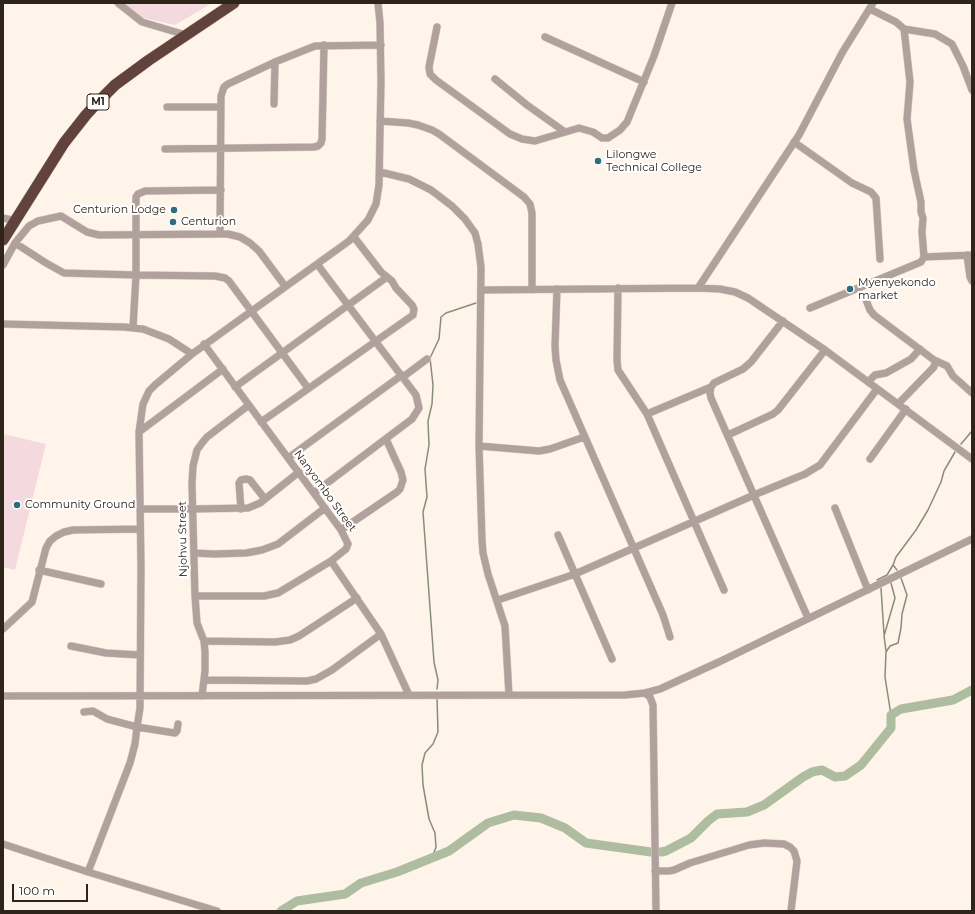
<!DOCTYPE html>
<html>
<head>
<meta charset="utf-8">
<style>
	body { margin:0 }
	#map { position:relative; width:975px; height:914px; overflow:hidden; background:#fef4ea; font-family:Montserrat,sans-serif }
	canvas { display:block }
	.frame { position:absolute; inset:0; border:4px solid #2d241a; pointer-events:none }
	.scale { position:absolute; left:12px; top:884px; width:76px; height:18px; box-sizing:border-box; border:2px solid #2d241a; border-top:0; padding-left:5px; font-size:12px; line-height:14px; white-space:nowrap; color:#2d241a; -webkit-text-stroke:3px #fff; paint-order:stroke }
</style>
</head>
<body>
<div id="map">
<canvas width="975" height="914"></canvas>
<div class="frame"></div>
<div class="scale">100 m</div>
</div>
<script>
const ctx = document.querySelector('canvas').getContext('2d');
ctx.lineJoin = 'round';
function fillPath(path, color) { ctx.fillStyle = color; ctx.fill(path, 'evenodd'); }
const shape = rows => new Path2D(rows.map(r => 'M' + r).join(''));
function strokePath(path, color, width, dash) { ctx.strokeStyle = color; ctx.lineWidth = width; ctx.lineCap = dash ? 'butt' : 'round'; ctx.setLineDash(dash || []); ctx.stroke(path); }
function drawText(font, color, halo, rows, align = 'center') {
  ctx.font = font + ' Montserrat,sans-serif'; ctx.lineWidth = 4; ctx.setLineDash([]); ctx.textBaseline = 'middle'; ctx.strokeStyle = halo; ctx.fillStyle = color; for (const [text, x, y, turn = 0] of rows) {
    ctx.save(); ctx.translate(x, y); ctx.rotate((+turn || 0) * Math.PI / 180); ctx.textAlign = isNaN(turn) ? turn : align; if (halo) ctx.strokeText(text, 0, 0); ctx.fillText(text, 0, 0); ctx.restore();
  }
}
const green = shape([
	[123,3,212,3,175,25,139,17],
	[3,434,46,444,15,570,3,567]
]);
const stream = shape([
	[961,444,972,431],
	[897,570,893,565,896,557,916,530,928,510,941,482,944,471,955,452],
	[877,580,887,575,893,565],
	[881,588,884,634],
	[886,651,884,636,895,598,891,583],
	[437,689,438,680,434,662,423,512,427,497,425,469,429,445,428,421,432,404,433,385,430,358,439,339,441,317,446,313,476,303],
	[891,715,885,677,886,652,890,646,898,643,901,628,902,614,907,595,901,578],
	[432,858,436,847,435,833,429,819,423,785,422,765,425,753,433,744,438,732,437,698]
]);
const river = shape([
	[661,852,666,851,691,838,708,821,717,814,747,812,764,805,803,777,812,772,822,770,835,777,845,776,861,765,891,728,891,715,901,709,953,700,972,690],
	[281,911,297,901,345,894,361,883,397,872,449,851,488,823,514,815,541,818,565,828,586,843,651,852]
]);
const minor = shape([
	[118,3,142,22,186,35],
	[870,9,896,22,904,29,935,34,952,44,963,66,972,90],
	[437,27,429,67,430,74,436,80,510,134,522,139,535,141,579,128,593,132,602,138,608,138,620,130,627,122,654,56,672,3],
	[545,37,644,82],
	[495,79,527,105,565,132],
	[274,104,275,62],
	[167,107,221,107],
	[380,121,408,123,418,125,432,130,439,134,524,197,530,204,532,213,532,290],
	[794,142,852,183,871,192,876,198,880,259],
	[165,149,314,147,318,146,321,143,322,139,324,45],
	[380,172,409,179,431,190,452,206,465,219,475,233,478,244,481,267,479,446,482,540,483,553,488,574,505,626,509,695],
	[3,218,16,221],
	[220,234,221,96,224,87,228,84,275,62,315,46,381,45],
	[15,243,46,263,64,273,136,275,215,276,225,278,229,281,308,388],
	[967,255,970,277,972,281],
	[924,257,972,255],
	[3,265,15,243,29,226,38,221,61,216,87,232,99,235,220,234,228,234,240,237,250,243,259,251,285,286],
	[618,288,617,360,618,370,647,414,724,590],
	[698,288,799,135,842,53,873,3],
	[557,289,555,346,556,360,560,380,663,615,670,637],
	[481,290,698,288,720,289,735,292,748,298,825,350,972,459],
	[866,300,870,310,874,315,934,360,935,362,934,367,898,404],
	[810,308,921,262,924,257,922,232,923,218,921,212,921,202,914,170,907,119,910,82,904,29],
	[783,321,751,362,743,369,714,383,711,387,710,393,711,398,808,618],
	[3,324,124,327,143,329,169,339,192,354],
	[133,328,136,275,136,197,138,194,145,191,221,190],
	[934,360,947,366,953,376,972,393],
	[403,377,427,359],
	[868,382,875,375,886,373,911,359,920,349],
	[235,387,387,277],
	[647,414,711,387],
	[261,422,413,315,414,309,412,305,396,288,392,281,381,272,354,237],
	[139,432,223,369],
	[728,435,773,414,778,410,825,350],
	[479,446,539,451,550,449,584,437],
	[288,458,402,375],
	[870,459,906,409],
	[314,493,412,419,419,408,416,395,317,264],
	[835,508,868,590],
	[140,509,193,509,248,508,260,503,299,472],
	[241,509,239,483,241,480,246,479,250,480,265,499],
	[341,530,397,492,400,489,403,480,401,472,386,439],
	[558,535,612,659],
	[194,553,214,554,246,553,262,550,278,544,325,508],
	[331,561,381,634,409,695],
	[39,570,101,584],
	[195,596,264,596,278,593,331,561,346,549,348,544,341,530,204,344],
	[498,600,575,574,754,495,805,474,820,465,877,389],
	[3,629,32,602,46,548,50,541,56,536,64,532,73,530,140,529],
	[204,641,275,642,290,640,299,636,357,598],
	[71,646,106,653,140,655],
	[205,680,307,681,316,679,332,670,381,634],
	[645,693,650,697,653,705,656,911],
	[3,696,625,695,645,693,660,689,721,661,972,539],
	[202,696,205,671,205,652,204,641,197,623,195,596,192,484,193,466,197,450,202,443,207,437,249,405],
	[84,712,93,711,107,719,137,727,175,733,177,731,178,724],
	[3,844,88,872,217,911],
	[655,871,669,871,674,870,690,863,749,845,764,843,784,844,790,847,794,851,797,861,791,911],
	[88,872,130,763,135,744,137,727,140,708,141,567,139,432,143,404,149,391,155,385,192,354,349,241,368,220,376,204,379,185,381,81,380,23,378,3]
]);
const highway = shape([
	[3,240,64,143,86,115,97,103,115,85,149,60,234,3]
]);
const markers = [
	[598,161,4,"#2c6d80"],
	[174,210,4,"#2c6d80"],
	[173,222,4,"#2c6d80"],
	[850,289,4,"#2c6d80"],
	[17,505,4,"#2c6d80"]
];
const shields = [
	[98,102,22]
];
const shieldNames = [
	["M1",98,102]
];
const poiNames = [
	["Lilongwe",606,155],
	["Technical College",606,168],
	["Centurion Lodge",166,210,"right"],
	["Centurion",181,222],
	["Myenyekondo",858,283],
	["market",858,296],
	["Community Ground",25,505]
];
const streetNames = [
	["Nanyombo Street",325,491,54],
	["Njohvu Street",183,539,-91]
];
fillPath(green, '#f4dade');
strokePath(stream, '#878e77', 1.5);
strokePath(river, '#aebc9f', 9);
strokePath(minor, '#d8cfc5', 8);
strokePath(highway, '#d8cfc5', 12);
strokePath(minor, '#b1a19d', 7);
strokePath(highway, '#61433b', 11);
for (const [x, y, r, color] of markers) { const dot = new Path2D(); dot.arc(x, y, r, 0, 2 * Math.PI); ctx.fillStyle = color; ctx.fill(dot); strokePath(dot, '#fff', 1.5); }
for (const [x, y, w] of shields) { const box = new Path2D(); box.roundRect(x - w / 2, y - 8, w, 16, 3); ctx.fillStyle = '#fff'; ctx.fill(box); strokePath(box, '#2d241a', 1); }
drawText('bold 10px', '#2d241a', null, shieldNames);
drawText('11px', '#2d241a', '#fff', poiNames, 'left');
drawText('11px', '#2d241a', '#fff', streetNames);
</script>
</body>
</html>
